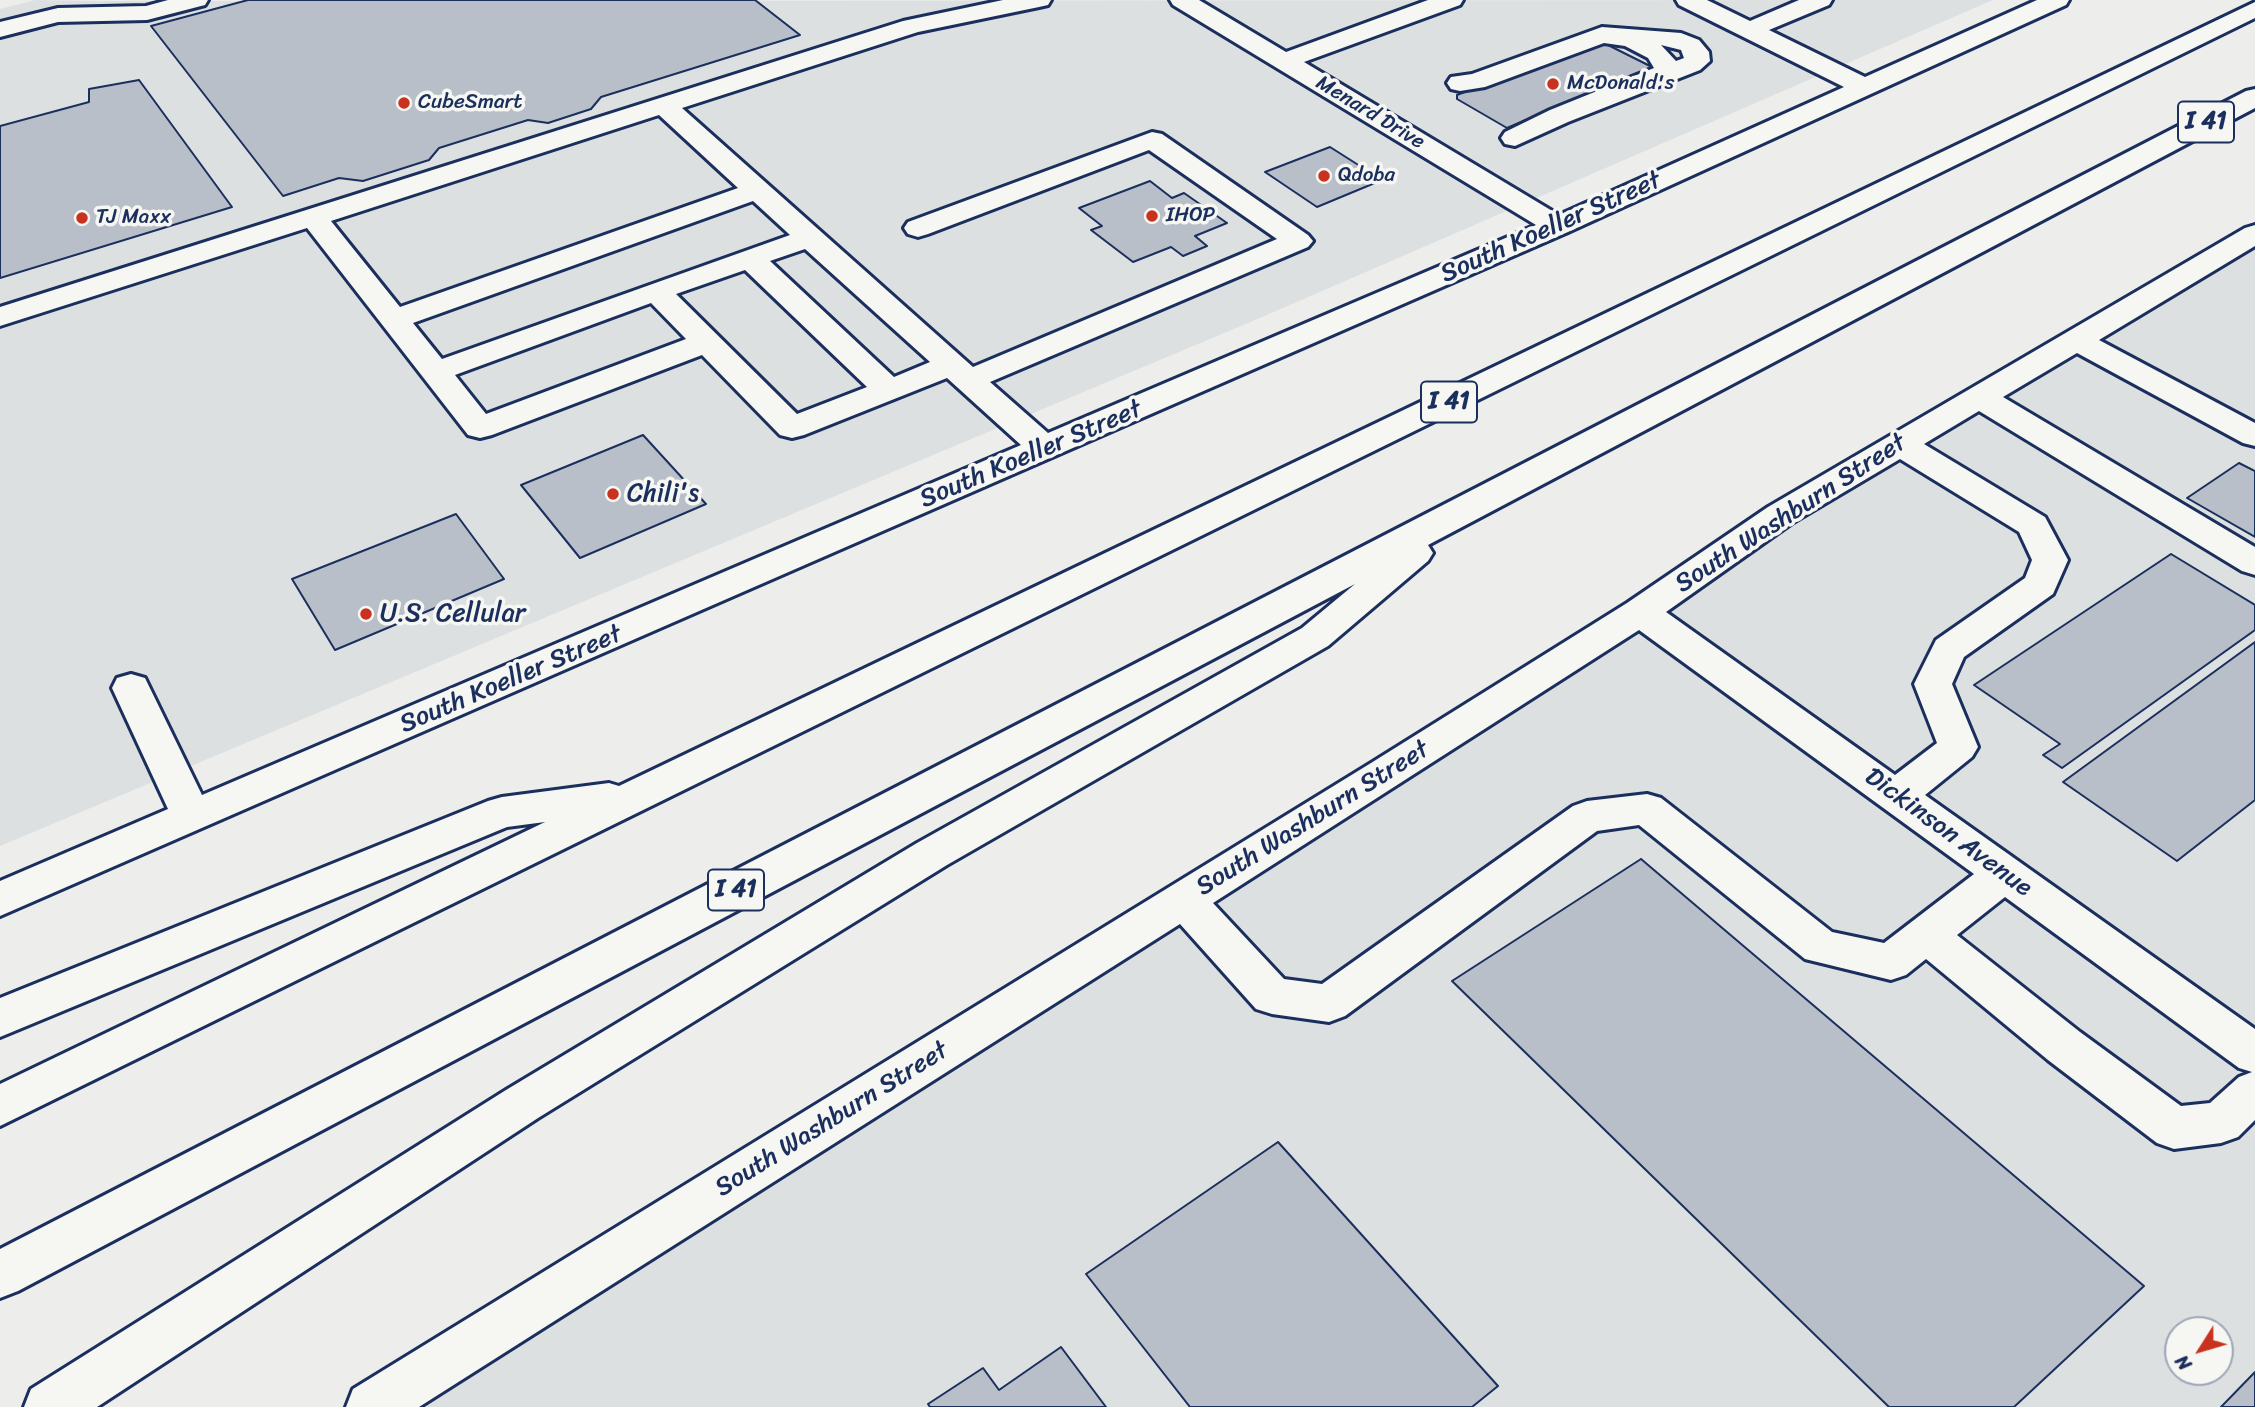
<!DOCTYPE html>
<html>
<head>
<meta charset="utf-8">
<style>
	body { margin:0 }
	#map { position:relative; width:2255px; height:1407px; overflow:hidden; background:#edeeec; font-family:Sriracha,sans-serif }
	canvas { display:block }
	.north { position:absolute; left:2164px; top:1316px; width:70px; height:70px; box-sizing:border-box; background:#f6f6f2; border:2px solid #9ea6b7; border-radius:50%; rotate:233deg; font-size:19px; font-weight:700; line-height:28px; text-align:center; color:#1b2f5e }
	.north::after { content:''; display:block; margin:auto; width:24px; height:32px; background:#c8321e; clip-path:polygon(50% 0,100% 100%,50% 72%,0 100%) }
</style>
</head>
<body>
<div id="map">
<canvas width="2255" height="1407"></canvas>
<div class="north">N</div>
</div>
<script>
const ctx = document.querySelector('canvas').getContext('2d');
ctx.lineJoin = 'round';
function fillPath(path, color) { ctx.fillStyle = color; ctx.fill(path, 'evenodd'); }
const shape = rows => new Path2D(rows.map(r => 'M' + r).join(''));
function strokePath(path, color, width, dash) { ctx.strokeStyle = color; ctx.lineWidth = width; ctx.lineCap = dash ? 'butt' : 'round'; ctx.setLineDash(dash || []); ctx.stroke(path); }
function drawText(font, color, halo, rows, align = 'center') {
  ctx.font = font + ' Sriracha,sans-serif'; ctx.lineWidth = 7; ctx.setLineDash([]); ctx.textBaseline = 'middle'; ctx.strokeStyle = halo; ctx.fillStyle = color; for (const [text, x, y, turn = 0] of rows) {
    ctx.save(); ctx.translate(x, y); ctx.rotate((+turn || 0) * Math.PI / 180); ctx.textAlign = isNaN(turn) ? turn : align; if (halo) ctx.strokeText(text, 0, 0); ctx.fillText(text, 0, 0); ctx.restore();
  }
}
const built = shape([
	[35,0,103,1,1993,0,1253,321,0,846,0,9],
	[2255,234,2255,1407,373,1407],
	[2178,1330,2220,1330,2220,1372,2178,1372]
]);
const building = shape([
	[248,0,755,0,800,35,601,97,591,109,548,123,528,120,439,148,429,160,363,181,339,178,283,196,151,26,248,0],
	[1602,42,1652,67,1507,128,1457,99,1457,95,1485,84,1489,87,1495,85,1489,81,1602,42],
	[139,80,232,207,0,278,0,126,89,102,89,89,139,80],
	[1330,147,1382,180,1317,207,1265,172,1330,147],
	[1150,181,1172,198,1184,193,1227,223,1195,236,1207,246,1183,256,1171,247,1133,262,1091,230,1102,226,1079,208,1150,181],
	[643,435,706,504,580,558,521,485,643,435],
	[2239,463,2255,471,2255,537,2187,498,2239,463],
	[456,514,504,579,335,650,292,579,456,514],
	[2171,554,2255,605,2255,630,2062,768,2043,755,2060,744,1974,685,2171,554],
	[2255,642,2255,800,2177,861,2063,782,2255,642],
	[1641,859,2144,1286,2014,1407,1889,1407,1452,981,1641,859],
	[1278,1142,1498,1386,1472,1407,1190,1407,1086,1274,1278,1142],
	[1061,1347,1106,1407,930,1407,928,1404,983,1368,999,1390,1061,1347],
	[2255,1372,2255,1407,2221,1407,2255,1372]
]);
const minor = shape([
	[168,0,208,0,205,5,147,20,58,22,0,37,0,22,58,8,146,6,168,0],
	[1003,0,1051,0,1048,5,1039,7,918,32,682,108,973,367,1277,239,1149,150,928,234,918,237,908,234,904,228,908,222,1152,132,1162,134,1308,235,1313,241,1308,247,990,382,1048,433,1536,225,1173,5,1170,0,1199,0,1286,52,1428,0,1463,0,1460,5,1304,62,1559,215,1844,87,1679,5,1676,0,1707,0,1750,21,1799,0,1832,0,1829,5,1769,30,1865,77,2037,0,2069,0,2066,5,1568,232,0,916,0,881,168,809,112,688,117,678,131,674,145,678,202,795,1021,445,947,378,804,435,792,438,780,435,702,355,492,435,480,438,468,435,307,228,0,326,0,307,903,21,1003,0],
	[659,115,738,188,400,307,331,221,659,115],
	[753,201,790,235,442,359,413,323,753,201],
	[805,249,930,362,894,377,770,261,805,249],
	[745,270,867,387,797,414,676,294,745,270],
	[651,303,686,339,486,414,455,375,651,303],
	[1602,27,1681,33,1699,40,1709,52,1710,61,1700,70,1568,122,1515,146,1505,144,1501,138,1505,132,1550,110,1654,68,1648,58,1625,46,1604,43,1485,87,1460,91,1451,89,1447,83,1451,77,1472,74,1602,27],
	[1661,45,1681,50,1684,58,1676,61,1661,45],
	[2255,225,2255,246,2099,340,2255,423,2255,446,2243,443,2077,353,2003,397,2255,547,2255,575,2242,571,1979,411,1924,444,2045,517,2068,560,2053,594,1964,657,1952,684,1978,747,1972,757,1925,795,2255,1029,2255,1120,2238,1137,2221,1143,2174,1149,2157,1143,2048,1060,1926,959,1906,975,1891,980,1805,959,1639,825,1597,831,1345,1016,1329,1022,1272,1014,1256,1009,1180,924,419,1407,346,1407,353,1389,1371,763,1627,603,1768,507,2245,228,2255,225],
	[1900,459,2019,532,2032,560,2025,578,1936,640,1914,684,1937,743,1895,775,1666,612,1792,523,1900,459],
	[1639,630,1974,874,1884,943,1832,932,1661,798,1647,794,1587,801,1573,806,1322,984,1284,979,1213,903,1639,630],
	[2005,897,2239,1068,2252,1072,2239,1077,2210,1103,2181,1106,2080,1032,1957,935,2005,897]
]);
const highway = shape([
	[2255,2,2255,18,0,1126,0,1084,545,822,507,827,0,1037,0,998,488,801,502,797,609,783,619,786,2255,2],
	[2255,89,2255,108,1428,545,1433,553,1428,561,1328,646,947,865,538,1118,97,1407,24,1407,31,1389,506,1090,917,843,1302,628,1355,584,18,1291,0,1298,0,1249,2246,91,2255,89]
]);
const markers = [
	[1553,84,7,"#c8321e"],
	[404,103,7,"#c8321e"],
	[1324,176,7,"#c8321e"],
	[1152,216,7,"#c8321e"],
	[82,218,7,"#c8321e"],
	[613,494,7,"#c8321e"],
	[366,614,7,"#c8321e"]
];
const farPoinames = [
	["McDonald's",1567,84],
	["CubeSmart",418,103],
	["Qdoba",1338,176],
	["IHOP",1166,216],
	["TJ Maxx",96,218]
];
const farStreetnames = [
	["Menard Drive",1370,113,31]
];
const shields = [
	[2206,122,56],
	[1449,402,56],
	[736,890,56]
];
const shieldNames = [
	["I 41",2206,122],
	["I 41",1449,402],
	["I 41",736,890]
];
const streetNames = [
	["South Koeller Street",1551,228,-24],
	["South Koeller Street",1031,455,-23],
	["South Washburn Street",1791,514,-33],
	["South Koeller Street",511,680,-23],
	["South Washburn Street",1313,819,-32],
	["Dickinson Avenue",1948,833,36],
	["South Washburn Street",832,1120,-32]
];
const poiNames = [
	["Chili's",627,494],
	["U.S. Cellular",380,614]
];
fillPath(built, '#dde0e1');
fillPath(building, '#b9bfc8');
strokePath(building, '#1b2f5e', 2);
strokePath(minor, '#1b2f5e', 6);
strokePath(highway, '#1b2f5e', 6);
fillPath(minor, '#f6f6f2');
fillPath(highway, '#f6f6f2');
for (const [x, y, r, color] of markers) { const dot = new Path2D(); dot.arc(x, y, r, 0, 2 * Math.PI); ctx.fillStyle = color; ctx.fill(dot); strokePath(dot, '#f6f6f2', 2.5); }
drawText('21px', '#1b2f5e', '#f6f6f2', farPoinames, 'left');
drawText('21px', '#1b2f5e', '#f6f6f2', farStreetnames);
for (const [x, y, w] of shields) { const box = new Path2D(); box.roundRect(x - w / 2, y - 20.5, w, 41, 5); ctx.fillStyle = '#f6f6f2'; ctx.fill(box); strokePath(box, '#1b2f5e', 2); }
drawText('bold 24px', '#1b2f5e', null, shieldNames);
drawText('26px', '#1b2f5e', '#f6f6f2', streetNames);
drawText('26px', '#1b2f5e', '#f6f6f2', poiNames, 'left');
</script>
</body>
</html>
